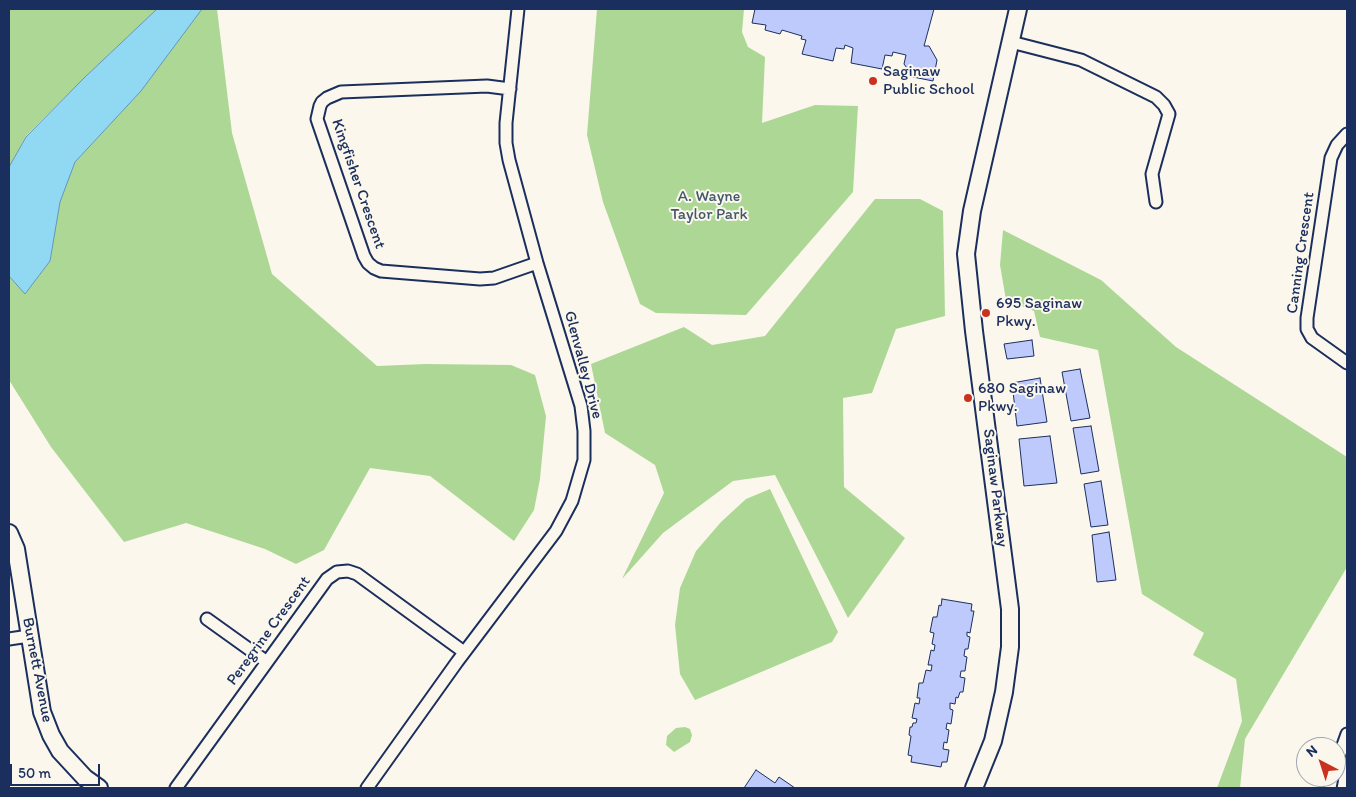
<!DOCTYPE html>
<html>
<head>
<meta charset="utf-8">
<style>
	body { margin:0 }
	#map { position:relative; width:1356px; height:797px; overflow:hidden; background:#fbf7ec; font-family:Itim,sans-serif }
	canvas { display:block }
	.frame { position:absolute; inset:0; border:10px solid #1b2f5e; pointer-events:none }
	.north { position:absolute; left:1296px; top:737px; width:50px; height:50px; box-sizing:border-box; background:#fbf7ec; border:1px solid #a1a7b3; border-radius:50%; rotate:320deg; font-size:14px; font-weight:700; line-height:20px; text-align:center; color:#1b2f5e }
	.north::after { content:''; display:block; margin:auto; width:18px; height:22px; background:#c8321e; clip-path:polygon(50% 0,100% 100%,50% 72%,0 100%) }
	.scale { position:absolute; left:10px; top:764px; width:90px; height:22px; box-sizing:border-box; border:2px solid #1b2f5e; border-top:0; padding-left:6px; font-size:15px; line-height:18px; white-space:nowrap; color:#1b2f5e; -webkit-text-stroke:4px #fbf7ec; paint-order:stroke }
</style>
</head>
<body>
<div id="map">
<canvas width="1356" height="797"></canvas>
<div class="frame"></div>
<div class="north">N</div>
<div class="scale">50 m</div>
</div>
<script>
const ctx = document.querySelector('canvas').getContext('2d');
ctx.lineJoin = 'round';
function fillPath(path, color) { ctx.fillStyle = color; ctx.fill(path, 'evenodd'); }
const shape = rows => new Path2D(rows.map(r => 'M' + r).join(''));
function strokePath(path, color, width, dash) { ctx.strokeStyle = color; ctx.lineWidth = width; ctx.lineCap = dash ? 'butt' : 'round'; ctx.setLineDash(dash || []); ctx.stroke(path); }
function drawText(font, color, halo, rows, align = 'center') {
  ctx.font = font + ' Itim,sans-serif'; ctx.lineWidth = 4; ctx.setLineDash([]); ctx.textBaseline = 'middle'; ctx.strokeStyle = halo; ctx.fillStyle = color; for (const [text, x, y, turn = 0] of rows) {
    ctx.save(); ctx.translate(x, y); ctx.rotate((+turn || 0) * Math.PI / 180); ctx.textAlign = isNaN(turn) ? turn : align; if (halo) ctx.strokeText(text, 0, 0); ctx.fillText(text, 0, 0); ctx.restore();
  }
}
const green = shape([
	[9,9,157,9,83,79,26,136,9,167],
	[202,9,217,9,232,133,272,274,377,366,426,364,511,365,535,375,546,416,540,479,534,510,514,541,430,476,370,468,324,550,296,564,265,549,186,523,124,542,51,447,9,380,9,276,25,294,50,261,60,202,75,162,141,91],
	[597,9,744,9,742,32,748,47,765,57,762,123,815,105,858,106,853,192,746,315,656,313,640,304,603,202,587,135],
	[875,199,920,199,943,211,945,316,896,329,872,393,843,398,844,487,905,538,848,618,775,475,733,481,663,533,622,579,664,493,655,465,605,433,591,364,684,327,712,345,765,336],
	[1003,230,1101,280,1176,347,1347,457,1347,567,1245,739,1240,788,1217,788,1242,721,1236,679,1193,655,1204,633,1142,594,1098,350,1040,337,1034,311,1006,300,1000,265],
	[770,489,838,632,832,642,695,700,680,674,675,625,680,588,696,551,721,522,746,499],
	[685,727,690,729,692,735,690,742,674,752,666,745,667,736,676,728]
]);
const water = shape([
	[157,9,202,9,141,91,75,162,60,202,50,261,25,294,9,276,9,167,26,137,83,79,157,9]
]);
const building = shape([
	[755,9,934,9,924,46,929,46,937,60,933,81,913,77,904,64,906,55,893,52,892,56,885,55,882,69,851,63,853,48,845,45,844,49,836,48,833,61,802,54,806,40,801,39,802,36,782,30,780,34,765,30,766,25,752,23,755,9],
	[1032,340,1034,356,1007,359,1004,344,1032,340],
	[1080,369,1090,418,1071,421,1062,372,1080,369],
	[1040,378,1047,422,1017,426,1012,383,1040,378],
	[1091,426,1099,471,1081,474,1073,428,1091,426],
	[1050,436,1057,483,1024,486,1019,439,1050,436],
	[1101,481,1108,525,1091,527,1084,484,1101,481],
	[1109,532,1116,580,1097,582,1092,535,1109,532],
	[942,599,972,604,971,611,974,611,970,633,967,632,967,636,970,637,968,649,965,649,964,656,967,657,965,671,961,671,960,677,965,678,963,692,960,692,958,698,956,697,955,704,950,703,950,709,953,710,951,724,947,723,946,729,949,730,947,743,944,742,943,749,949,750,947,762,942,762,941,767,911,762,912,756,908,755,911,736,909,735,910,727,912,727,913,723,916,723,917,719,912,718,915,703,919,704,920,698,917,698,919,683,923,683,926,670,931,671,932,665,928,665,931,650,934,651,935,645,932,644,934,633,930,632,933,617,937,617,939,605,941,606,942,599],
	[756,770,775,783,779,777,795,788,744,788,756,770]
]);
const street = shape([
	[1011,42,1081,60,1156,97,1164,105,1169,114,1152,174,1156,202],
	[510,89,487,86,341,92,327,98,322,102,320,106,317,119,364,256,368,263,374,268,381,271,480,279,494,278,537,263],
	[1347,134,1337,145,1331,158,1307,318,1307,329,1312,338,1347,363],
	[207,619,267,662],
	[9,639,29,636],
	[1336,765,1347,734],
	[176,788,327,579,337,572,348,571,357,574,464,652],
	[367,788,457,662,556,531,572,501,584,460,584,431,581,406,537,263,509,160,506,143,506,123,518,9],
	[1330,788,1332,777]
]);
const secondary = shape([
	[9,533,16,549,42,712,51,735,60,751,85,778,99,788],
	[974,788,993,741,1004,692,1010,647,1010,609,974,331,966,254,972,211,1018,9]
]);
const markers = [
	[873,81,5,"#c8321e"],
	[986,313,5,"#c8321e"],
	[968,398,5,"#c8321e"]
];
const poiNames = [
	["Saginaw",883,72],
	["Public School",883,90],
	["695 Saginaw",996,304],
	["Pkwy.",996,322],
	["680 Saginaw",978,389],
	["Pkwy.",978,407]
];
const streetNames = [
	["Kingfisher Crescent",358,184,71],
	["Canning Crescent",1301,253,-82],
	["Glenvalley Drive",583,365,75],
	["Saginaw Parkway",995,488,83],
	["Peregrine Crescent",269,631,-54],
	["Burnett Avenue",37,670,79]
];
const parkNames = [
	["A. Wayne",709,197],
	["Taylor Park",709,215]
];
fillPath(green, '#add795');
fillPath(water, '#91d8f3');
strokePath(water, '#6294b7', 1);
fillPath(building, '#becafb');
strokePath(building, '#1b2f5e', 1);
strokePath(street, '#1b2f5e', 15);
strokePath(secondary, '#1b2f5e', 20);
strokePath(street, '#fbf7ec', 11);
strokePath(secondary, '#fbf7ec', 16);
for (const [x, y, r, color] of markers) { const dot = new Path2D(); dot.arc(x, y, r, 0, 2 * Math.PI); ctx.fillStyle = color; ctx.fill(dot); strokePath(dot, '#fbf7ec', 2); }
drawText('16px', '#1b2f5e', '#fbf7ec', poiNames, 'left');
drawText('16px', '#1b2f5e', '#fbf7ec', streetNames);
drawText('16px', '#40596c', '#fbf7ec', parkNames);
</script>
</body>
</html>
